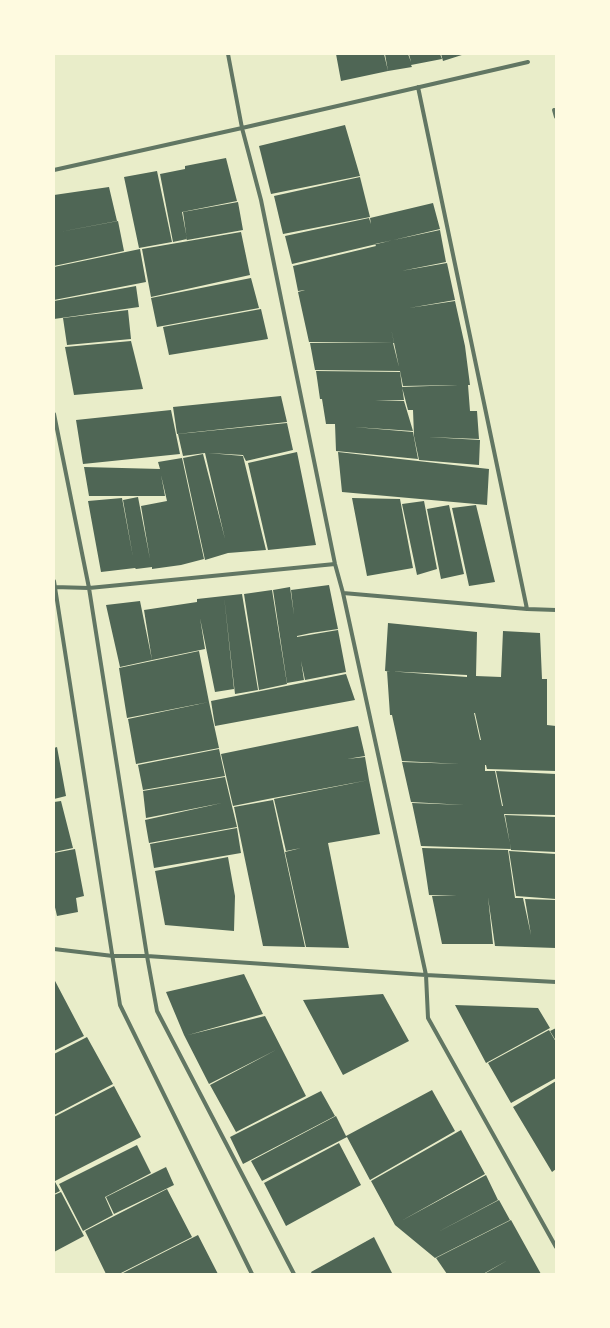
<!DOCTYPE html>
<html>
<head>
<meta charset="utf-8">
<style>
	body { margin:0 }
	#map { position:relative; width:610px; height:1328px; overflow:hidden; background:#e9edc9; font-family:"Alegreya Sans",sans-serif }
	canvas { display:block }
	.frame { position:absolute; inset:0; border:55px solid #fefae0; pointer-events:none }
</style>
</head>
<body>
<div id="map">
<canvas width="610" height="1328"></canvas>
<div class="frame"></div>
</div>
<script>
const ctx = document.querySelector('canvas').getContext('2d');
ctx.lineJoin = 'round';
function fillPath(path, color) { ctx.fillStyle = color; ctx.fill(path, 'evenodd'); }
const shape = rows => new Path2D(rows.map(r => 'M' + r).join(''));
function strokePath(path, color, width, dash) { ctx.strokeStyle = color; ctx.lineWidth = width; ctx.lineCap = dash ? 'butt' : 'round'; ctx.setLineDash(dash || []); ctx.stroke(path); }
const building = shape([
	[336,54,384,54,388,71,341,81],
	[385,54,408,54,411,62,409,54,440,54,442,59,411,65,412,67,388,71],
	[441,54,465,54,443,61],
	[345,125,360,176,271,194,259,146],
	[226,158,237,201,182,212,187,239,173,242,160,174,185,169,185,166],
	[157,171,172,242,139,248,124,177],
	[360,177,370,217,283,234,274,196],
	[109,187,117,221,54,233,54,195],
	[238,202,243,230,187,240,183,212],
	[433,203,440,229,292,264,285,236,369,218,371,224,370,218],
	[118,221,124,251,54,266,54,233],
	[440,230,446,262,401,271,447,263,455,300,409,308,455,301,465,346,470,385,468,385,470,411,477,411,479,439,428,437,480,440,479,465,419,460,414,436,413,410,408,410,402,387,458,385,403,386,400,371,315,370,310,343,393,343,399,367,391,328,394,343,309,342,298,292,305,290,298,291,293,266,376,246,375,244],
	[241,232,250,275,151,297,142,249],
	[140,249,146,282,54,300,54,267],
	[251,278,259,308,157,327,151,298],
	[136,286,139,307,54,319,54,301],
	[261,309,268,339,169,355,163,327],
	[128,310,131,339,67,345,63,318],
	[131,341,143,389,74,395,65,347],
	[316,371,400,372,404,400,375,400,404,401,413,431,354,427,413,432,418,459,336,451,335,424,326,424,322,399,320,399],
	[281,396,287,422,177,434,173,407],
	[171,410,180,454,83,464,76,420],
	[287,423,293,450,246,461,243,455,208,453,243,456,266,550,228,553,205,560,183,458,203,454,225,539,205,453,183,456,178,434],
	[297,452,316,545,268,550,248,463],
	[338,452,489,469,487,505,342,492],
	[182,458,204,559,181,565,152,569,152,567,136,569,135,568,101,572,88,501,122,498,133,557,123,500,138,497,150,559,141,506,167,501,161,475,165,496,89,496,84,467,160,469,158,462],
	[352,498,400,499,413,568,367,576],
	[424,501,437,569,417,575,402,504],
	[449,505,464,574,441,579,427,509],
	[476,505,495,582,469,586,452,508],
	[329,585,338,629,311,633,297,636,297,637,338,630,346,672,305,680,301,661,304,680,287,683,273,590,290,587,294,615,291,590],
	[272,590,287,684,259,690,244,594],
	[242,594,258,690,235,694,224,596],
	[224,596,234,689,215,692,200,618,205,649,152,660,144,610,197,602,197,599],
	[140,601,152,660,120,667,106,605],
	[388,623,477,632,476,676,501,677,503,631,540,633,542,679,547,679,547,725,556,726,556,771,487,769,486,765,485,765,485,771,495,771,502,806,503,806,496,771,556,774,556,815,504,814,511,849,421,846,412,803,465,805,411,802,402,762,460,764,402,761,392,715,390,715,387,671,467,677,467,675,385,671],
	[474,713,475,713,481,740,480,740],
	[199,651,209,702,127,718,119,668],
	[346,674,355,700,215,726,211,701],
	[209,702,219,748,136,764,128,719],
	[358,726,365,756,347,759,365,757,369,780,273,798,273,797,273,798,233,806,221,754],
	[57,747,66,796,54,799,54,748],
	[219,749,225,776,143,790,138,765],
	[225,777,237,827,149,843,145,820,222,803,146,818,143,791],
	[369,780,380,834,328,843,349,948,306,947,285,852,301,848,286,851,274,799],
	[273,800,305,947,263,946,234,807],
	[61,801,73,848,54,852,54,802],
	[505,815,556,817,556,852,511,850],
	[237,828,241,853,154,868,150,844],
	[422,848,508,850,515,898,523,898,531,935,525,899,556,900,556,948,495,946,488,897,493,944,442,944,432,896,457,896,429,895],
	[75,849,84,896,76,898,78,912,57,916,54,903,54,853],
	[509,851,556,854,556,899,516,896],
	[228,857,235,896,234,931,165,925,155,871],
	[244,974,263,1014,188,1035,265,1016,306,1096,236,1132,210,1085,276,1050,209,1084,184,1035,166,992],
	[54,979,84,1036,54,1051],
	[383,994,409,1041,343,1075,303,1000],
	[455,1005,538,1008,550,1028,486,1063],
	[556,1028,556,1041,550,1031],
	[549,1030,556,1042,556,1078,511,1103,488,1063],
	[87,1037,113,1084,54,1115,54,1054],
	[556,1081,556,1169,552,1172,513,1107],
	[114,1086,141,1137,55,1181,54,1179,54,1117],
	[432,1090,455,1131,370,1180,347,1137,262,1181,251,1161,336,1116,346,1136],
	[321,1091,335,1116,243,1164,230,1137],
	[461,1130,485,1174,401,1221,486,1175,498,1200,436,1233,499,1200,510,1220,435,1258,395,1225,371,1181],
	[339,1143,361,1185,286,1226,264,1183],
	[137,1145,151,1173,105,1197,113,1215,83,1231,59,1184],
	[166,1167,174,1185,114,1214,106,1197],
	[54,1180,60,1191,54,1194],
	[167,1189,192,1237,119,1274,106,1274,85,1231],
	[61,1192,84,1236,54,1252,54,1195],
	[511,1220,541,1274,484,1274,508,1260,483,1274,447,1274,436,1258],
	[198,1235,218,1274,121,1274],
	[374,1237,392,1273,390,1274,312,1274,311,1272]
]);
const minor = shape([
	[228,54,242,128,261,200,335,564,343,593,426,975,428,1018,556,1247],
	[418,87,527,609],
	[554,110,556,117],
	[54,170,242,128,528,62],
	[54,414,89,588,147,956,157,1011,294,1274],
	[54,581,120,1005,252,1274],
	[54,587,89,588,335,564],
	[343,593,527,609,556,610],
	[54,949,113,956,147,956,426,975,556,982]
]);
fillPath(building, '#4f6655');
strokePath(minor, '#617663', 4);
</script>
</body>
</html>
